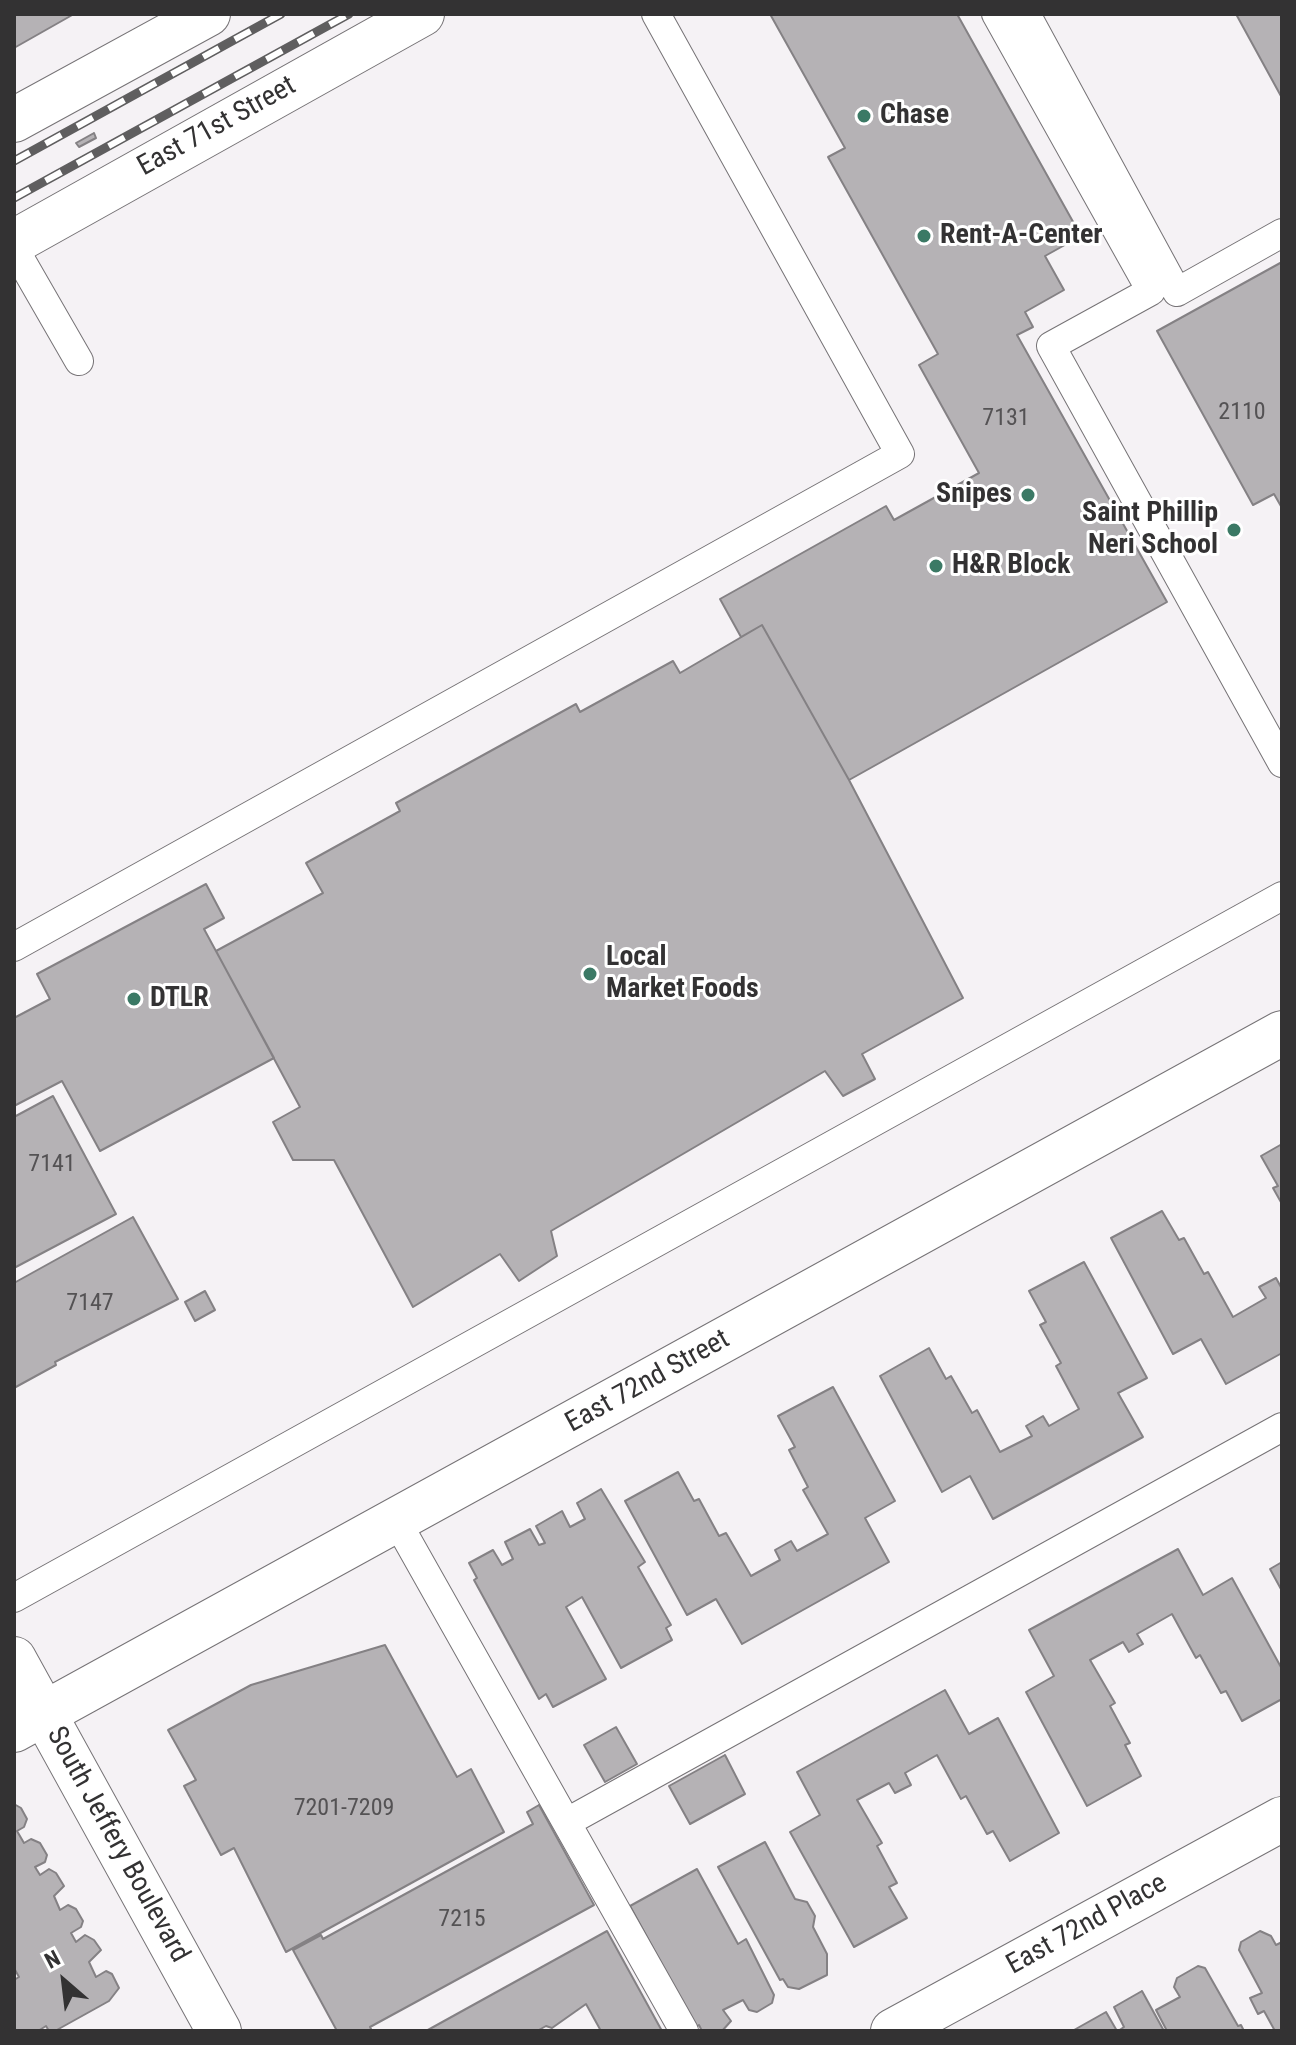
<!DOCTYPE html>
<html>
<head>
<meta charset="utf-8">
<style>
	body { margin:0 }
	#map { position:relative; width:1296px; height:2045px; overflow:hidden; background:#f5f2f5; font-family:"Roboto Condensed",sans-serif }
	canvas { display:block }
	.frame { position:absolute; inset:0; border:16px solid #333233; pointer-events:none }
	.north { position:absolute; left:24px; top:1941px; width:80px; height:80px; -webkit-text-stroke:6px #fff; paint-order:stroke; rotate:332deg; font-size:22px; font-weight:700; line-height:32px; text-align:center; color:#333233 }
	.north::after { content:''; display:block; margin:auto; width:28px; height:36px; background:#333233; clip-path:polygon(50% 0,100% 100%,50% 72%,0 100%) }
</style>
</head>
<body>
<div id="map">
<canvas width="1296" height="2045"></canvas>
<div class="frame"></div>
<div class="north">N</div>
</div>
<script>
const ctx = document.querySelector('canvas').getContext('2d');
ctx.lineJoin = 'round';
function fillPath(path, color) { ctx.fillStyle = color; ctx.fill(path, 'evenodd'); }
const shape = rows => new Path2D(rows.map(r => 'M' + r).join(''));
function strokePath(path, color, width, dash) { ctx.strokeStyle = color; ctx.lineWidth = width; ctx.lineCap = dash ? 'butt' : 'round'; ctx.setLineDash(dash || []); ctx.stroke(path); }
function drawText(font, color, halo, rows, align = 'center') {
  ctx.font = font + ' "Roboto Condensed",sans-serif'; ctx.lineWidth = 6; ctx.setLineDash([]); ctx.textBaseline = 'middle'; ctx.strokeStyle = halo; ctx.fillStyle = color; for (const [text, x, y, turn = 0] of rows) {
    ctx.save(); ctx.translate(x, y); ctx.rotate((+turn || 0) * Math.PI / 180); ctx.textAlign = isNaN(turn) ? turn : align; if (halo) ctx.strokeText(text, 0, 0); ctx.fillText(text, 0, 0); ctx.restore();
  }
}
const building = shape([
	[14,14,74,14,14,48,14,14],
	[770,14,957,14,1081,236,1045,256,1064,290,1025,312,1033,327,1017,335,1167,602,849,780,762,625,741,637,720,599,886,506,894,520,979,473,919,365,938,354,828,157,845,148,770,14],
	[1236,14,1282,14,1282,98,1236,14],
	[94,133,96,138,79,147,76,143,94,133],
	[1282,262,1282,508,1274,494,1253,505,1157,331,1282,262],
	[762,625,849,780,963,998,862,1054,875,1079,843,1096,825,1071,551,1231,557,1256,519,1281,500,1254,413,1307,334,1160,293,1160,273,1122,300,1107,216,951,323,893,306,863,400,811,396,803,576,704,580,712,673,661,680,673,762,625],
	[206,884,224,918,204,929,274,1058,100,1151,62,1081,14,1106,14,1018,50,999,37,974,206,884],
	[53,1096,116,1214,14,1268,14,1117,53,1096],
	[1282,1144,1282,1204,1273,1188,1278,1186,1261,1156,1282,1144],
	[1162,1211,1179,1240,1184,1238,1204,1274,1208,1272,1233,1317,1266,1298,1259,1287,1276,1278,1282,1289,1282,1353,1226,1384,1201,1339,1173,1354,1111,1238,1162,1211],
	[133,1217,178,1299,55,1362,56,1365,14,1388,14,1283,133,1217],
	[1084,1262,1147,1378,1118,1393,1143,1437,993,1519,970,1476,942,1492,880,1376,929,1348,946,1379,951,1376,972,1413,977,1410,1000,1452,1032,1436,1026,1426,1043,1416,1049,1426,1079,1409,1056,1366,1061,1363,1040,1325,1046,1322,1029,1291,1084,1262],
	[205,1291,215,1310,195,1321,185,1302,205,1291],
	[833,1387,895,1501,865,1518,889,1562,742,1644,716,1599,687,1615,625,1501,678,1472,694,1501,699,1499,719,1536,726,1533,751,1576,780,1560,775,1550,791,1541,797,1551,828,1534,803,1490,808,1487,789,1450,795,1447,778,1416,833,1387],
	[601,1489,645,1562,638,1567,671,1625,666,1628,672,1640,621,1668,582,1597,566,1607,606,1679,553,1707,546,1694,539,1699,474,1580,477,1578,469,1563,493,1550,502,1565,513,1559,505,1542,530,1529,539,1545,545,1543,536,1526,562,1511,570,1527,585,1519,577,1503,601,1489],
	[1178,1549,1203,1595,1232,1578,1282,1669,1282,1699,1242,1721,1226,1691,1221,1693,1200,1655,1196,1658,1172,1614,1137,1634,1143,1644,1129,1652,1123,1642,1090,1660,1115,1703,1110,1706,1130,1743,1125,1745,1141,1776,1087,1806,1026,1692,1054,1676,1029,1630,1178,1549],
	[1282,1562,1282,1591,1270,1569,1282,1562],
	[385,1645,457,1777,471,1769,504,1832,286,1952,234,1848,221,1855,184,1786,196,1780,168,1730,251,1685,385,1645],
	[945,1690,969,1734,998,1718,1059,1833,1010,1861,993,1831,987,1834,966,1796,961,1799,937,1755,905,1773,911,1785,895,1793,889,1783,857,1800,882,1843,877,1846,897,1883,889,1887,907,1918,854,1947,790,1832,820,1815,797,1772,945,1690],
	[616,1727,637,1764,605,1782,584,1745,616,1727],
	[725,1755,745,1794,690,1824,669,1786,725,1755],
	[14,1804,21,1808,27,1819,24,1827,17,1831,24,1843,31,1839,40,1843,47,1855,45,1862,35,1867,40,1875,49,1869,56,1873,64,1886,54,1896,60,1910,68,1905,76,1909,83,1921,81,1927,71,1933,76,1942,85,1935,94,1940,101,1950,89,1962,96,1977,106,1971,112,1974,119,1988,109,2001,55,2031,49,2031,46,2026,38,2031,14,2031,14,1980,19,1977,14,1968,14,1804],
	[539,1805,594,1905,370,2027,372,2031,337,2031,293,1950,321,1935,323,1939,533,1824,527,1812,539,1805],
	[765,1842,795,1899,807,1902,815,1916,813,1927,827,1954,827,1975,799,1989,788,1987,783,1979,780,1980,718,1867,765,1842],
	[697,1869,738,1944,746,1939,774,1995,772,2003,757,2012,749,2010,743,2000,723,2010,731,2021,722,2031,702,2031,699,2025,696,2027,630,1906,697,1869],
	[607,1931,662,2031,601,2031,586,2004,552,2028,546,2026,537,2031,426,2031,607,1931],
	[1260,1931,1271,1936,1276,1945,1282,1942,1282,2031,1275,2031,1264,2011,1258,2014,1250,1998,1262,1993,1239,1950,1241,1942,1260,1931],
	[1198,1966,1205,1968,1238,2026,1241,2025,1244,2031,1167,2031,1156,2010,1180,1997,1174,1987,1177,1978,1198,1966],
	[1142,1991,1164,2031,1118,2031,1124,2027,1114,2007,1142,1991],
	[1106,2012,1117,2031,1075,2031,1074,2030,1106,2012]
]);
const lane = shape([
	[996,14,1151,291,1051,346,1282,763],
	[1026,14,1177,292,1282,233],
	[14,248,79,361],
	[14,947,900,454,656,14],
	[396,1520,684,2031],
	[14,1598,1282,896],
	[569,1821,1282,1427]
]);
const street = shape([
	[14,1730,1282,1033],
	[893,2031,1282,1819]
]);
const secondary = shape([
	[14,120,208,14],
	[14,242,422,14],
	[14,1659,219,2031]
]);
const rail = shape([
	[14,161,281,14],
	[14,198,349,14]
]);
const markers = [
	[864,116,8,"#3b7965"],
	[924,236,8,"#3b7965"],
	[1028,495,8,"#3b7965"],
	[1234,530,8,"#3b7965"],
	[936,566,8,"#3b7965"],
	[590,974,8,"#3b7965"],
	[134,999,8,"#3b7965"]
];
const numberNames = [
	["2110",1242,413],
	["7131",1006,419],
	["7141",52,1165],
	["7147",90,1304],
	["7201-7209",344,1809],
	["7215",462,1920]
];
const poiNames = [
	["Chase",880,116],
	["Rent-A-Center",940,236],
	["Snipes",1012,495,"right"],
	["Saint Phillip",1218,514,"right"],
	["Neri School",1218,546,"right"],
	["H&R Block",952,566],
	["Local",606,958],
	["Market Foods",606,990],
	["DTLR",150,999]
];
const streetNames = [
	["East 71st Street",217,127,-29],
	["East 72nd Street",648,1382,-29],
	["South Jeffery Boulevard",117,1845,61],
	["East 72nd Place",1087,1925,-29]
];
fillPath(building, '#b5b2b5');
strokePath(building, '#848184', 2);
strokePath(lane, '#767376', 30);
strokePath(street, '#767376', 46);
strokePath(secondary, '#767376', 46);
strokePath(lane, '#fff', 28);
strokePath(street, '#fff', 44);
strokePath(secondary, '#fff', 44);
strokePath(rail, '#5f5e5f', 9);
strokePath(rail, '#fff', 6, [18]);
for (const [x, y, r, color] of markers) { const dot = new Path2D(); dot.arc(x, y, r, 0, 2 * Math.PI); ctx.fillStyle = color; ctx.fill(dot); strokePath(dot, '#fff', 3); }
drawText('24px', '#545254', null, numberNames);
drawText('bold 28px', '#333233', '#fff', poiNames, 'left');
drawText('28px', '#333233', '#fff', streetNames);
</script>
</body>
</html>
